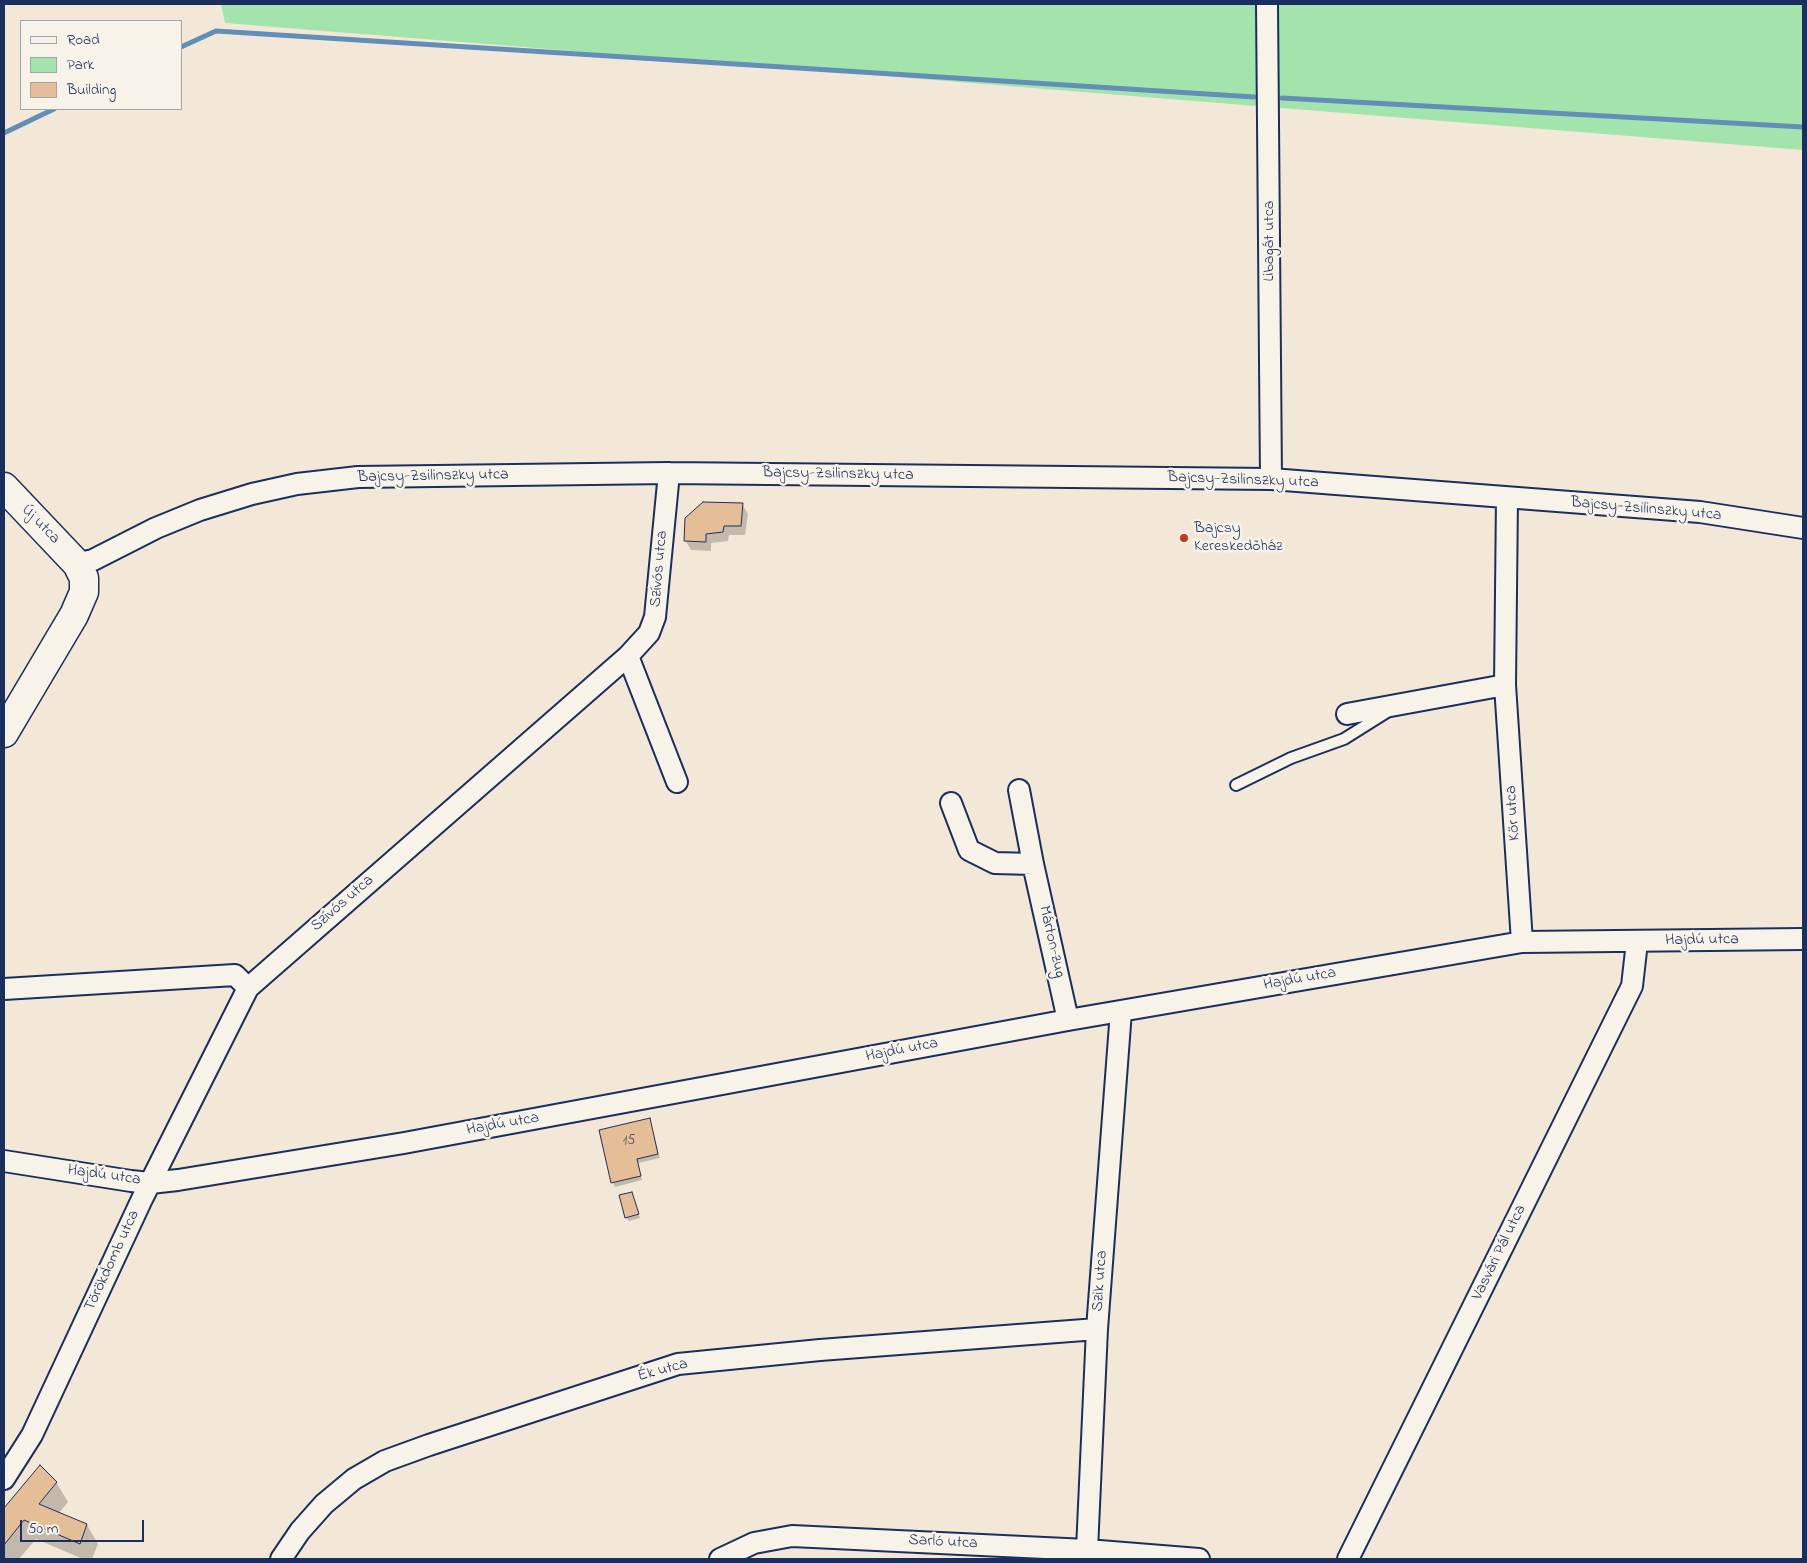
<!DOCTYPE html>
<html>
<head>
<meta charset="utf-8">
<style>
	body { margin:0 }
	#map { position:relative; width:1807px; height:1563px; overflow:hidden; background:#f3e8d8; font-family:"Indie Flower",sans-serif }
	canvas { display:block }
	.frame { position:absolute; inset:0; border:5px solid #1b2f5e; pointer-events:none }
	.legend { position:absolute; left:20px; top:20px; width:162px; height:90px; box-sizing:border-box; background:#f7f3e8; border:1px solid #9fa5b1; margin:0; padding:6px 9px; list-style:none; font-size:15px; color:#1b2f5e }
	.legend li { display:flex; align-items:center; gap:10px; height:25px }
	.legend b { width:25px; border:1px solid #9fa5b1 }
	.scale { position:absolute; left:20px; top:1520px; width:124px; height:22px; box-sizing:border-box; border:2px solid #1b2f5e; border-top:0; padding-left:6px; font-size:15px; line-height:18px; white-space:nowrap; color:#1b2f5e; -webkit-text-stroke:4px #f7f3e8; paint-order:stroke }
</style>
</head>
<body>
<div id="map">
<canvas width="1807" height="1563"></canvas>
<div class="frame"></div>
<ul class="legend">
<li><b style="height:6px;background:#f7f3e8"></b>Road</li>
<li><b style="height:14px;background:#a3e4ad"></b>Park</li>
<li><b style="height:14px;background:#e5bd96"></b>Building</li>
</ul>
<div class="scale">50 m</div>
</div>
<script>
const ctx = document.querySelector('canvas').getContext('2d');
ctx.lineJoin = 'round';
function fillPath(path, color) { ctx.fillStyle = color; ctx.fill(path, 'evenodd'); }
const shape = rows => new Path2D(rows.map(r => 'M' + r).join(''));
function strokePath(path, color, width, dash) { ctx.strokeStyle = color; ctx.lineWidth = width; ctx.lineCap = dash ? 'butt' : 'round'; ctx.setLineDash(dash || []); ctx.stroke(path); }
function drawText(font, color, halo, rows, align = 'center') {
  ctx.font = font + ' "Indie Flower",sans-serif'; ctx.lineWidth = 5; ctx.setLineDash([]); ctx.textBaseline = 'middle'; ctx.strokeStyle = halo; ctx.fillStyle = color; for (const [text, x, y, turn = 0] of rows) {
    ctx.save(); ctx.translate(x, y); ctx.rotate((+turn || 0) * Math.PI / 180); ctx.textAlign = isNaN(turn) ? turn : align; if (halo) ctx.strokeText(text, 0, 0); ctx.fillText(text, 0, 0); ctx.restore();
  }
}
const green = shape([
	[221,4,1803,4,1803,150,225,23]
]);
const shadow = shape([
	[742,504,748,514,745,535,729,535,728,541,711,543,711,551,691,550,685,540],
	[649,1120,660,1158,638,1163,642,1180,615,1187,613,1182],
	[632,1193,640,1218,629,1221,626,1217],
	[40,1467,56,1482,68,1502,59,1513,87,1525,98,1544,92,1559,83,1559,36,1539,19,1559,4,1559,4,1510]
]);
const stream = shape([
	[181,47,216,31,1254,97],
	[1282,98,1803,127],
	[4,133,54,109]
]);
const building = shape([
	[703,502,743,503,741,526,724,526,723,532,706,534,706,542,684,541,685,518,703,502],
	[650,1118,658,1154,637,1159,641,1176,611,1183,599,1130,650,1118],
	[632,1192,639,1214,625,1218,619,1195,632,1192],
	[40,1465,57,1482,39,1504,87,1524,80,1544,24,1520,4,1545,4,1508,40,1465]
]);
const lane = shape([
	[1236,785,1291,758,1344,739,1387,712]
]);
const street = shape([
	[1267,4,1271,479],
	[1507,498,1505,685,1522,942],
	[77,564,93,560,156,528,200,510,252,494,297,484,358,477,669,473,1271,479,1700,512,1803,528],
	[628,656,677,782],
	[1347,714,1505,685],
	[1019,790,1033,864,1068,1020],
	[951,803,969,850,995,863,1033,864],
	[4,989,235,975,248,988],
	[4,1161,131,1181,150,1183,178,1180,404,1143,1068,1020,1522,942,1803,939],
	[4,1479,32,1435,142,1199,248,988,628,656,649,633,655,617,669,473],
	[1087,1550,1097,1329,1121,1011],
	[281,1559,300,1531,324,1504,354,1479,385,1461,429,1445,678,1364,820,1350,1097,1329],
	[720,1559,754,1543,792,1536,1087,1550,1199,1559],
	[1348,1559,1632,986,1637,942]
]);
const secondary = shape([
	[4,487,77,564,84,578,84,592,74,615,4,733]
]);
const markers = [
	[1184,538,5,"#c8321e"]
];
const numberNames = [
	["15",629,1142]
];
const streetNames = [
	["Libagát utca",1270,241,-90],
	["Bajcsy-Zsilinszky utca",838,475,1],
	["Bajcsy-Zsilinszky utca",433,477,-1],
	["Bajcsy-Zsilinszky utca",1243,481,2],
	["Bajcsy-Zsilinszky utca",1646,510,5],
	["Új utca",40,525,46],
	["Szívós utca",660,569,-85],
	["Kör utca",1514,813,-94],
	["Szívós utca",343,904,-41],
	["Hajdú utca",1702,941,-1],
	["Márton-zug",1051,942,77],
	["Hajdú utca",1300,980,-10],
	["Hajdú utca",902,1051,-11],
	["Hajdú utca",503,1125,-10],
	["Hajdú utca",104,1176,8],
	["Vasvári Pál utca",1500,1253,-64],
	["Törökdomb utca",113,1261,-65],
	["Szik utca",1101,1281,-86],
	["Ék utca",663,1371,-15],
	["Sarló utca",943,1543,3]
];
const poiNames = [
	["Bajcsy",1194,529],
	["Kereskedőház",1194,547]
];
fillPath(green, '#a3e4ad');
fillPath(shadow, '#0003');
strokePath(stream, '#638eb7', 5);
fillPath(building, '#e5bd96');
strokePath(building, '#1b2f5e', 1);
strokePath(lane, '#1b2f5e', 14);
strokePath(street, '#1b2f5e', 24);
strokePath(secondary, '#1b2f5e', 31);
strokePath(lane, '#f7f3e8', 10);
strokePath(street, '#f7f3e8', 20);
strokePath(secondary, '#f7f3e8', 28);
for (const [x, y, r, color] of markers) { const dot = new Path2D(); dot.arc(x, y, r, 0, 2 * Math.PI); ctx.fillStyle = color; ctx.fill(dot); strokePath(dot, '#f7f3e8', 2); }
drawText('14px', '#4e526c', null, numberNames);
drawText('16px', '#1b2f5e', '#f7f3e8', streetNames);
drawText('16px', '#1b2f5e', '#f7f3e8', poiNames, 'left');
</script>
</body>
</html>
